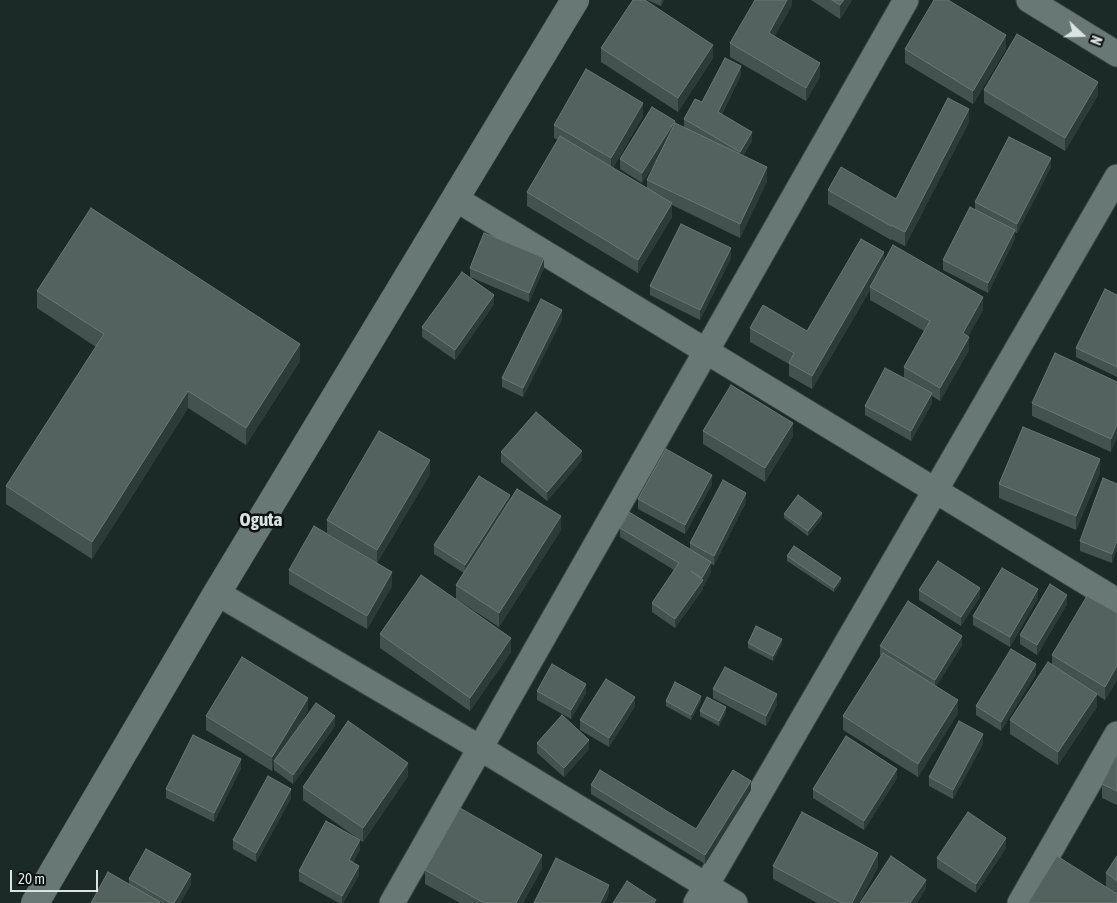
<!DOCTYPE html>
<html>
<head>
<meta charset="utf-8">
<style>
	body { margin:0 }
	#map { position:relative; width:1117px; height:903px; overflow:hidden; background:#1c2a27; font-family:"Asap Condensed",sans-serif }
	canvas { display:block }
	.north { position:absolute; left:1057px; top:10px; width:50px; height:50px; -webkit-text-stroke:4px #0b1110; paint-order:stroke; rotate:111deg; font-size:14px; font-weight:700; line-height:20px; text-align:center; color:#dbe4e2 }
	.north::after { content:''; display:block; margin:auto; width:18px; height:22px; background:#dbe4e2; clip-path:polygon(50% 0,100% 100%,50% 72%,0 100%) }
	.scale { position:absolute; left:10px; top:870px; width:88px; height:22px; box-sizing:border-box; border:2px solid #dbe4e2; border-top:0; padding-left:6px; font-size:15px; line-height:18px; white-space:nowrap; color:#dbe4e2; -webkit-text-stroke:4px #0b1110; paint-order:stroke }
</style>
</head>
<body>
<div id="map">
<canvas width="1117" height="903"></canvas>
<div class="north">N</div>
<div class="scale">20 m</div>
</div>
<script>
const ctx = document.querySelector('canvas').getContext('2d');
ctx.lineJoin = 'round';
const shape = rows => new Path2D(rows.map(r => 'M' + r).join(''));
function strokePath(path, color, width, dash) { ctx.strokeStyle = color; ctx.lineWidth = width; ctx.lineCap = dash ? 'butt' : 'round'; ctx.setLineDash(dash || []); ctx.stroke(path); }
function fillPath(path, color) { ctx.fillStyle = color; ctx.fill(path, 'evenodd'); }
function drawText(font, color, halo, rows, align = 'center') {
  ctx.font = font + ' "Asap Condensed",sans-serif'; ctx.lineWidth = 5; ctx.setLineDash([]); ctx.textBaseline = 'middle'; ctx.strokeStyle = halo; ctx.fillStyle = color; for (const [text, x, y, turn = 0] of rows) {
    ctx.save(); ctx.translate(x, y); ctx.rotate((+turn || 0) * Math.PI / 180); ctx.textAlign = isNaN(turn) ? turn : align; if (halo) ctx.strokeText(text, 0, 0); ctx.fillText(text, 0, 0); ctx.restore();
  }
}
const minor = shape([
	[1029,0,1117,54],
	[456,199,1117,601],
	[217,593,480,748,735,903],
	[392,903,906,0],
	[696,903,1117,177],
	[1020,903,1117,734]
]);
const tertiary = shape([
	[35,903,217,593,575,0]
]);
const wall = shape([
	[647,0,664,0,661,6],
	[792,0,792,5,774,37,820,77,806,101,730,57,730,43],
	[811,0,852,0,840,19],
	[601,48,713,58,678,112,601,62],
	[905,49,1006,49,973,104,905,63],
	[741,75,722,114,752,141,743,156,767,181,740,238,672,205,672,217,638,273,527,206,527,192,558,140,554,138,554,125,643,116,613,168,647,188,647,180,658,158,642,183,620,169,620,159,675,123,684,128,684,119,702,102],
	[984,90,1098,95,1065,151,984,103],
	[969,122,905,246,891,239,891,240,828,204,828,190,896,199],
	[1051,167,1017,233,1015,232,1015,239,988,293,943,270,943,260,975,210,975,202],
	[731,258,700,320,650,295,650,286],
	[884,262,983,310,968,336,969,350,940,401,932,396,932,403,911,441,865,415,865,406,904,378,904,367,924,331,870,300,870,290,812,389,789,376,789,364,750,342,750,328,807,331],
	[470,268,544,268,529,302,470,277,494,304,455,360,422,337,422,327,470,277],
	[37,291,300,361,246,445,188,408,92,559,6,504,6,486,96,347,37,308],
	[1117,295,1117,377,1076,357,1076,348],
	[562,319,523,397,502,387,502,378],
	[1117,382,1111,452,1032,416,1032,403],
	[703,431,793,436,765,482,703,444],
	[501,452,582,460,547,501,501,462],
	[1100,473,1076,530,999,498,999,484],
	[430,474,377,563,327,533,327,520],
	[712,484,685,534,638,509,638,499],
	[1117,484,1112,563,1080,551,1080,541],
	[510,501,561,530,499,627,456,599,456,585,464,573,434,554,434,545],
	[746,502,714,565,711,564,711,572,703,587,703,589,675,628,652,612,652,603,674,570,620,537,620,528,690,549,690,543],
	[784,514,822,518,808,536,784,518],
	[787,556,841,582,834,592,787,561],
	[289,570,392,586,367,629,289,584],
	[919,590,980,597,961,626,919,600],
	[1038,598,1010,647,973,625,973,616],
	[1067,604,1037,655,1020,644,1020,635],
	[1117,613,1117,680,1105,700,1097,695,1097,707,1058,765,1010,734,1010,720,1052,665,1052,655],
	[380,634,511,652,470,711,380,648],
	[748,643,782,643,773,661,748,648],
	[962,645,936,686,958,713,918,777,843,730,843,716,881,656,880,655,880,646],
	[1036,674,1001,731,976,715,976,706],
	[713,689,777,704,766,726,713,698],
	[537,691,586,693,571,719,537,700],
	[666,701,701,701,691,720,666,706],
	[635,706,609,747,580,730,580,720],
	[308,711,295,732,335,726,293,784,274,770,274,766,272,771,206,730,206,716],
	[700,711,726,712,719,726,700,716],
	[537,743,589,749,564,777,537,753],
	[983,744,953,799,929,786,929,777],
	[1117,754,1117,805,1102,798,1102,784],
	[241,768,214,822,166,798,166,789],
	[408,776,363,842,303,800,303,787],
	[897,778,864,830,813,798,813,789],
	[591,785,696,829,751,790,705,864,591,794],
	[291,798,256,862,233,849,233,840],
	[1006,848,976,893,937,868,937,858],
	[360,850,353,862,359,875,343,903,339,903,299,881,299,871],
	[1117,856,1117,903,1106,887,1106,873],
	[773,866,878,867,859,903,817,903,773,879],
	[542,868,523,903,460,903,425,884,425,870],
	[129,879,191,884,180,903,91,903,129,884]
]);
const shadedWall = shape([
	[662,0,664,0,661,6,661,2],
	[787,0,792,0,792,5,769,47,769,33],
	[844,0,852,0,840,19,840,5],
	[1006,35,1006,49,973,104,973,91],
	[713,45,713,58,678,112,678,98],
	[820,63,820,77,806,101,806,88],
	[741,66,741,75,718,121,718,112],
	[1098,82,1098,95,1065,151,1065,138],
	[643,103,643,116,611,171,611,158],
	[969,109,969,122,905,246,905,232],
	[675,121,675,130,642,183,642,173],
	[752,132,752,141,740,161,740,152],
	[1051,158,1051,167,1017,233,1017,224],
	[767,167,767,181,740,238,740,224],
	[672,203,672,217,638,273,638,260],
	[1015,230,1015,239,988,293,988,283],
	[731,248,731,258,700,320,700,310],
	[884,252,884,266,870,287,870,290,812,389,812,376],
	[544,258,544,268,529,302,529,293],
	[494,295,494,304,455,360,455,350],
	[983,297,983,310,963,346,963,333],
	[562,310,562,319,523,397,523,388],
	[969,337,969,350,940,401,940,388],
	[300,344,300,361,246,445,246,428],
	[188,391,188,408,92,559,92,542],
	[932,393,932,403,911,441,911,431],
	[793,423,793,436,765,482,765,468],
	[1117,425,1117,439,1111,452,1111,439],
	[582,451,582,460,547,501,547,492],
	[1100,459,1100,473,1076,530,1076,516],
	[430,460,430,474,377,563,377,550],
	[712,475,712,484,685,534,685,525],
	[746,493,746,502,714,565,714,556],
	[510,495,510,505,465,574,465,565],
	[822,513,822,518,808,536,808,531],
	[561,516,561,530,499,627,499,613],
	[1117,541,1117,551,1112,563,1112,554],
	[711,562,711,572,703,587,703,589,675,628,675,619,702,580,702,578],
	[392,572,392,586,367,629,367,616],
	[841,578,841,582,834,592,834,588],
	[980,588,980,597,961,626,961,617],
	[1038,589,1038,598,1010,647,1010,637],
	[1067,595,1067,604,1037,655,1037,645],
	[962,636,962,645,935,689,935,680],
	[511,638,511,652,470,711,470,698],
	[782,639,782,643,773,661,773,656],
	[1036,664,1036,674,1001,731,1001,722],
	[1117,666,1117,680,1105,700,1105,687],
	[586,684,586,693,571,719,571,710],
	[777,694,777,704,766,726,766,716],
	[1097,694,1097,707,1058,765,1058,752],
	[701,696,701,701,691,720,691,715],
	[635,697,635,706,609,747,609,738],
	[308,698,308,711,276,763,274,761,274,766,272,771,272,757],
	[958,700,958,713,918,777,918,764],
	[726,707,726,712,719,726,719,721],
	[335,716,335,726,293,784,293,775],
	[983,734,983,744,953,799,953,790],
	[589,740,589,749,564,777,564,768],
	[241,759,241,768,214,822,214,813],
	[408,763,408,776,363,842,363,828],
	[897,769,897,778,864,830,864,821],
	[751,781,751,790,705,864,705,855],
	[291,789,291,798,256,862,256,853],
	[1006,838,1006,848,976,893,976,884],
	[360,840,360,850,349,870,349,860],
	[878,853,878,867,859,903,852,903],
	[542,855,542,868,523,903,516,903],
	[359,866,359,875,343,903,342,903,342,896],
	[191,874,191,884,180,903,174,903],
	[926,880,926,889,917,903,910,903],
	[609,885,609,894,605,903,600,903]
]);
const building = shape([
	[633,0,645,0,713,45,678,98,601,48,633,0],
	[755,0,787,0,769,33,820,63,806,88,730,43,755,0],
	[832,0,844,0,840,5,832,0],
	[934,0,948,0,1006,35,973,91,905,49,934,0],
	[1017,34,1098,82,1065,138,984,90,1017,34],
	[725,58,741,66,718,112,752,132,740,152,684,119,695,99,702,102,725,58],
	[586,69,643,103,611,158,554,125,586,69],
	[948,98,969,109,905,232,891,225,891,226,828,190,841,167,896,199,948,98],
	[652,107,675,121,642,173,620,159,652,107],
	[675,123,767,167,740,224,647,180,675,123],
	[560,136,672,203,638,260,527,192,560,136],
	[1009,137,1051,158,1017,224,975,202,1009,137],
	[970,207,1015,230,988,283,943,260,970,207],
	[91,208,300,344,246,428,188,391,92,542,6,486,104,334,37,291,91,208],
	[681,224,731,248,700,310,650,286,681,224],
	[484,233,544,258,529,293,470,268,484,233],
	[861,239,884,252,812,376,789,363,794,353,750,328,763,305,807,331,861,239],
	[893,245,983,297,963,333,969,337,940,388,904,367,930,321,870,287,893,245],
	[462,272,494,295,455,350,422,327,462,272],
	[1105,289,1117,295,1117,367,1076,348,1105,289],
	[541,299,562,310,523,388,502,378,541,299],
	[1055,353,1117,382,1117,425,1111,439,1032,403,1055,353],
	[885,368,932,393,911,431,865,406,885,368],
	[731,385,793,423,765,468,703,431,731,385],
	[536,412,582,451,547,492,501,452,536,412],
	[1023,427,1100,459,1076,516,999,484,1023,427],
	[379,431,430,460,377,550,327,520,379,431],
	[666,449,712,475,685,525,638,499,666,449],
	[479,476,510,495,465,565,434,545,479,476],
	[1103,478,1117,484,1117,541,1112,554,1080,541,1103,478],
	[723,480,746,493,714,556,690,543,723,480],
	[517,489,561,516,499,613,456,585,517,489],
	[798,495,822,513,808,531,784,514,798,495],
	[629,512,711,562,702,578,691,571,703,580,675,619,652,603,679,563,620,528,629,512],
	[314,526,392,572,367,616,289,570,314,526],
	[794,546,841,578,834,588,787,556,794,546],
	[938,561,980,588,961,617,919,590,938,561],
	[1002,568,1038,589,1010,637,973,616,1002,568],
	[421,575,511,638,470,698,380,634,421,575],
	[1050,584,1067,595,1037,645,1020,635,1050,584],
	[1087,596,1117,613,1117,666,1105,687,1052,655,1087,596],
	[908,601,962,636,935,680,880,646,908,601],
	[756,626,782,639,773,656,748,643,756,626],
	[1011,649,1036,664,1001,722,976,706,1011,649],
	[883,653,958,700,918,764,843,716,883,653],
	[242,657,308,698,272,757,206,716,242,657],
	[1048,662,1097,694,1058,752,1010,720,1048,662],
	[552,664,586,684,571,710,537,691,552,664],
	[725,667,777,694,766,716,713,689,725,667],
	[606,679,635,697,609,738,580,720,606,679],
	[675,682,701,696,691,715,666,701,675,682],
	[707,697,726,707,719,721,700,711,707,697],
	[316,703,335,716,293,775,274,761,316,703],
	[562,715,589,740,564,768,537,743,562,715],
	[348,721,408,763,363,828,303,787,348,721],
	[959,721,983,734,953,790,929,777,959,721],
	[193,735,241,759,214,813,166,789,193,735],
	[846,736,897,769,864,821,813,789,846,736],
	[1117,754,1117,791,1102,784,1117,754],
	[600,770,696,829,733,770,751,781,705,855,591,785,600,770],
	[268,776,291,789,256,853,233,840,268,776],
	[460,808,542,855,516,903,484,903,425,870,460,808],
	[802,812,878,853,852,903,842,903,773,866,802,812],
	[968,812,1006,838,976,884,937,858,968,812],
	[326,821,360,840,349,860,359,866,342,896,299,871,326,821],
	[146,849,191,874,174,903,171,903,129,879,146,849],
	[891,856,926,880,910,903,860,903,891,856],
	[1057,856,1117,894,1117,903,1028,903,1057,856],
	[1117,856,1117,881,1106,873,1117,856],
	[556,858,609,885,600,903,534,903,556,858],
	[108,872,160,902,159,903,91,903,108,872],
	[627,881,656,900,654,903,613,903,627,881]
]);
const districtNames = [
	["Oguta",261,520]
];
strokePath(minor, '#394442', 27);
strokePath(tertiary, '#394442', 29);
strokePath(minor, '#687875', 25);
strokePath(tertiary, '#687875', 28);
fillPath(wall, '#43524f');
fillPath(shadedWall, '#2d3b38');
fillPath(building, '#54625f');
strokePath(building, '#697673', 1);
drawText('bold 19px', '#dbe4e2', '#0b1110', districtNames);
</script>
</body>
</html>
